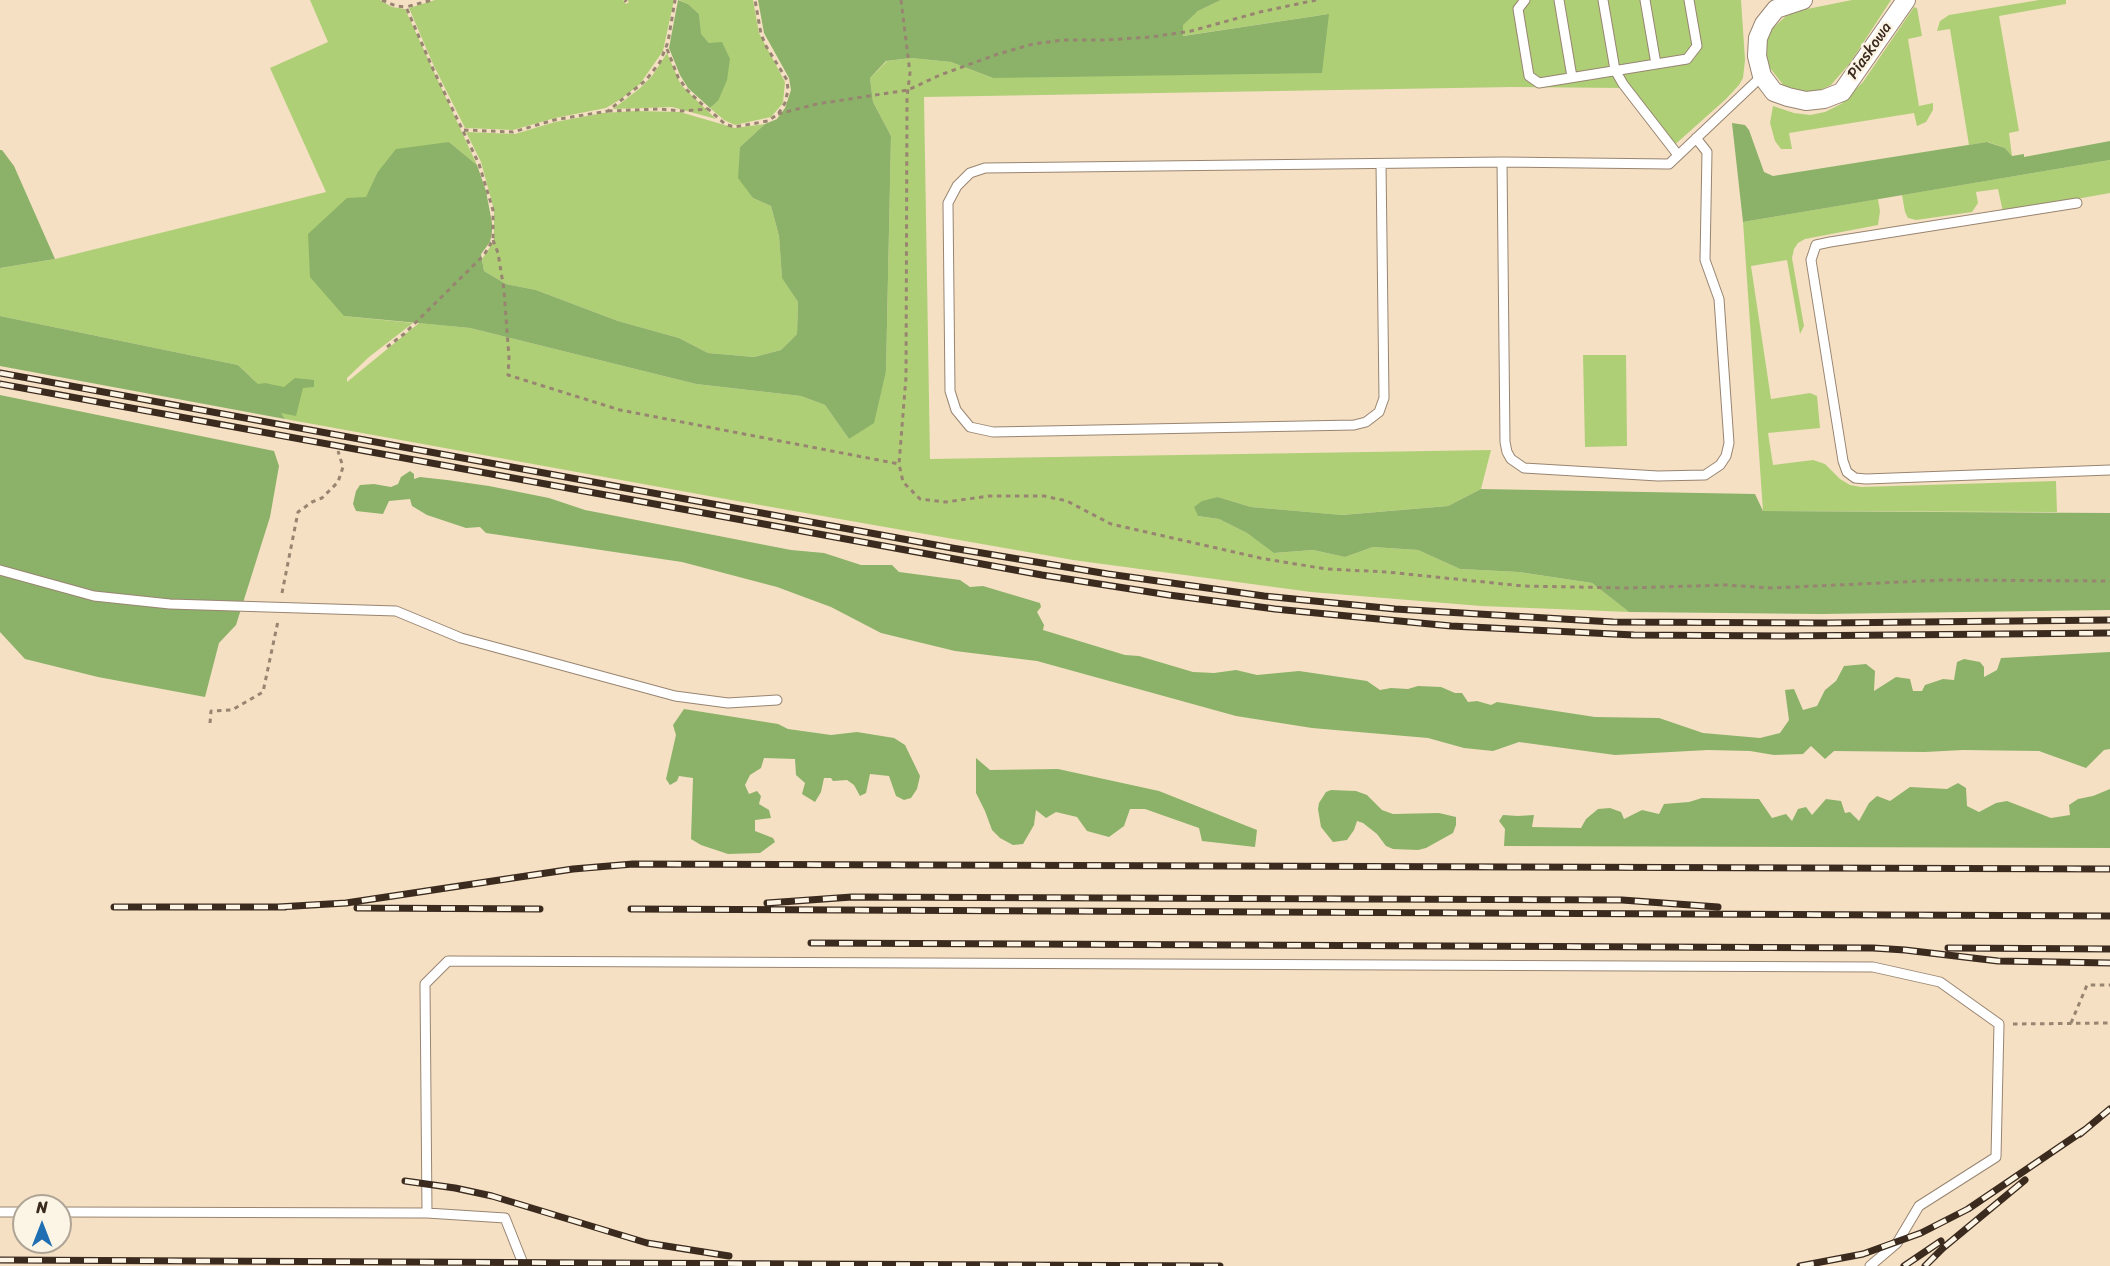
<!DOCTYPE html>
<html>
<head>
<meta charset="utf-8">
<style>
	body { margin:0 }
	#map { position:relative; width:2110px; height:1266px; overflow:hidden; background:#f5e0c4; font-family:Sriracha,sans-serif }
	canvas { display:block }
	.north { position:absolute; left:12px; top:1194px; width:60px; height:60px; box-sizing:border-box; background:#fcf5e5; border:2px solid #afa495; border-radius:50%; rotate:0deg; font-size:16px; font-weight:700; line-height:24px; text-align:center; color:#3b2a1e }
	.north::after { content:''; display:block; margin:auto; width:21px; height:27px; background:#1f6fb2; clip-path:polygon(50% 0,100% 100%,50% 72%,0 100%) }
</style>
</head>
<body>
<div id="map">
<canvas width="2110" height="1266"></canvas>
<div class="north">N</div>
</div>
<script>
const ctx = document.querySelector('canvas').getContext('2d');
ctx.lineJoin = 'round';
function fillPath(path, color) { ctx.fillStyle = color; ctx.fill(path, 'evenodd'); }
const shape = rows => new Path2D(rows.map(r => 'M' + r).join(''));
function strokePath(path, color, width, dash) { ctx.strokeStyle = color; ctx.lineWidth = width; ctx.lineCap = dash ? 'butt' : 'round'; ctx.setLineDash(dash || []); ctx.stroke(path); }
function drawText(font, color, halo, rows, align = 'center') {
  ctx.font = font + ' Sriracha,sans-serif'; ctx.lineWidth = 5; ctx.setLineDash([]); ctx.textBaseline = 'middle'; ctx.strokeStyle = halo; ctx.fillStyle = color; for (const [text, x, y, turn = 0] of rows) {
    ctx.save(); ctx.translate(x, y); ctx.rotate((+turn || 0) * Math.PI / 180); ctx.textAlign = isNaN(turn) ? turn : align; if (halo) ctx.strokeText(text, 0, 0); ctx.fillText(text, 0, 0); ctx.restore();
  }
}
const green = shape([
	[310,0,380,0,392,7,405,9,477,165,449,142,377,173,366,198,344,316,413,323,369,357,347,378,347,382,419,323,470,328,696,384,801,396,825,405,849,439,886,371,891,136,873,102,870,78,887,61,911,58,951,62,993,78,1329,14,1182,36,1182,25,1198,11,1221,0,1741,0,1745,60,1743,78,1739,85,1726,99,1670,149,1623,88,1513,87,924,97,930,459,1491,450,1481,489,1448,506,1341,515,1251,507,1218,497,1198,516,1219,519,1247,533,1275,553,1313,550,1345,557,1373,547,1418,550,1460,569,1519,572,1592,583,1629,612,1481,606,1311,592,1073,560,720,498,285,419,254,380,238,365,0,316,0,268,55,259,326,192,270,68,328,42],
	[435,0,623,0,626,4,629,2,627,0,674,0,663,51,640,84,621,99,606,108,555,118,513,130,465,128,433,64,409,8],
	[679,0,753,0,759,33,785,82,783,103,771,117,735,125,724,120,710,108,718,101,709,43,700,34,699,14,688,4],
	[1852,0,1891,0,1850,63,1831,85,1816,92,1807,92,1784,86,1770,68,1766,54,1767,40,1773,28,1786,16,1802,10],
	[2039,0,2066,0,2066,4,1999,16,2019,131,2009,133,2012,156,2005,148,1988,142,1969,145,1950,29,1937,31,1940,21,1949,15],
	[1914,7,1917,8,1922,36,1908,39,1919,106,1933,103,1933,110,1926,122,1917,126,1914,113,1789,133,1792,149,1781,149,1775,141,1770,123,1773,106,1794,113,1810,115,1825,112,1841,104,1863,82],
	[667,53,681,85,716,119,672,107,613,109,639,89,652,76],
	[635,111,680,112,735,128,765,124,740,147,753,198,771,206,779,236,782,277,798,302,797,334,781,350,754,357,708,353,679,338,618,321,536,290,506,284,484,271,482,259,494,241,494,210,481,162,466,132,515,134,555,122,603,113],
	[2110,160,2110,193,2003,212,1998,189,1976,192,1978,203,1972,212,1916,220,1908,218,1905,212,1902,195],
	[1878,199,1880,211,1878,225,1805,239,1798,243,1794,249,1792,258,1804,326,1800,334,1787,260,1751,266,1771,399,1810,393,1817,396,1820,428,1768,433,1773,465,1813,460,1825,464,1840,479,1850,485,1861,487,2056,481,2057,512,1763,511,1743,222],
	[1583,355,1626,355,1627,446,1585,447]
]);
const forest = shape([
	[678,0,688,4,699,14,701,34,709,43,722,42,730,59,727,80,718,101,710,108,688,88,680,75,669,48],
	[758,0,1221,0,1198,11,1183,25,1183,36,1329,14,1322,73,993,78,951,62,911,58,886,61,870,78,873,102,891,136,886,371,874,423,849,439,825,405,801,396,696,384,470,328,344,316,310,277,308,234,347,198,366,197,377,173,396,149,449,142,477,165,486,191,492,223,492,232,490,242,481,254,484,271,506,284,536,290,618,321,679,338,708,353,754,357,781,350,797,334,798,302,782,278,779,236,771,206,753,198,738,178,740,147,765,124,777,119,785,108,791,90,789,78,764,33],
	[1732,123,1745,125,1749,130,1764,172,1773,176,1987,142,2005,148,2012,156,2024,154,2024,157,2110,141,2110,160,1743,222],
	[0,150,2,150,14,166,55,259,0,268],
	[0,316,238,365,258,384,265,383,284,387,295,378,314,380,314,387,303,388,296,416,281,413,285,419,0,366],
	[0,395,274,451,279,466,270,517,236,625,219,643,205,697,98,677,25,659,0,632],
	[410,471,414,474,414,479,420,477,447,480,489,486,549,498,585,510,791,550,824,553,861,565,892,565,899,572,960,580,970,587,983,586,1040,603,1041,607,1037,612,1044,625,1043,630,1125,655,1139,656,1193,672,1214,673,1236,670,1257,675,1299,671,1367,681,1380,690,1391,688,1408,689,1418,686,1441,687,1455,693,1462,693,1468,702,1477,701,1491,705,1497,702,1595,717,1659,718,1703,733,1760,738,1780,733,1789,720,1785,690,1794,689,1803,710,1817,706,1825,690,1836,681,1844,666,1866,664,1875,671,1874,691,1896,677,1910,679,1913,691,1922,691,1925,685,1943,679,1954,680,1957,662,1964,659,1980,662,1984,667,1984,677,1997,670,2001,658,2110,652,2110,749,2104,750,2086,768,2039,751,1963,750,1925,752,1834,751,1825,759,1811,746,1803,754,1774,755,1750,751,1708,750,1615,755,1519,742,1493,751,1464,748,1428,738,1312,728,1236,716,1037,661,955,651,881,633,831,607,777,587,682,562,486,533,480,527,466,528,427,515,412,506,410,499,389,501,383,514,356,511,353,504,356,491,360,485,374,484,391,487,398,484,401,477],
	[1481,489,1755,494,1763,511,2110,513,2110,610,1821,614,1629,612,1592,583,1519,572,1460,569,1418,550,1373,547,1345,557,1313,550,1274,553,1247,533,1219,519,1198,516,1194,507,1202,501,1218,497,1251,507,1342,515,1448,506],
	[684,709,778,724,788,729,831,735,857,732,894,738,905,745,920,776,917,789,911,798,904,800,896,796,889,776,870,774,866,793,860,796,854,785,847,780,833,781,831,778,824,778,821,792,815,802,802,794,805,783,796,775,795,759,764,758,761,768,750,775,745,785,749,794,757,791,761,796,759,804,769,810,771,818,755,820,755,831,773,838,775,842,760,853,728,854,701,845,691,839,693,778,679,776,677,781,670,785,666,779,676,735,673,725],
	[976,758,990,770,1058,769,1159,791,1257,830,1255,847,1202,841,1199,828,1145,809,1130,809,1124,826,1109,837,1087,831,1077,817,1056,812,1046,818,1036,810,1034,825,1023,844,1013,845,1000,838,992,830,985,811,976,793],
	[1958,783,1966,788,1967,806,1979,812,1996,803,2007,801,2051,818,2070,815,2069,805,2078,799,2093,796,2110,789,2110,848,1504,846,1505,829,1499,821,1503,815,1518,816,1534,815,1532,827,1581,828,1586,819,1598,809,1610,808,1621,812,1624,819,1642,810,1659,814,1664,804,1689,802,1702,798,1759,799,1772,818,1786,814,1792,821,1798,809,1806,807,1812,815,1826,799,1841,801,1845,813,1850,812,1859,821,1869,803,1877,796,1890,801,1910,787,1947,789],
	[1331,790,1356,791,1367,795,1382,810,1393,814,1439,813,1456,817,1456,825,1453,833,1426,848,1418,850,1393,849,1386,846,1377,834,1363,823,1357,821,1354,830,1347,840,1333,842,1321,827,1318,809,1319,803,1326,792]
]);
const path = shape([
	[382,0,396,6,406,7],
	[625,0,626,2],
	[901,0,910,73,907,97,906,377,899,464,903,482,920,499,946,502,989,496,1044,496,1067,501,1111,524,1260,558,1326,569,1387,572,1523,586,1626,588,1726,585,1772,588,1944,580,2110,581],
	[667,49,678,77,687,90,707,109],
	[608,111,659,109,682,111,708,109,725,124,734,127,768,121,778,114,785,103,788,90,787,80,766,46,761,34,755,0],
	[778,114,817,104,908,90,940,75,998,54,1033,44,1063,40,1105,40,1151,37,1191,31,1260,12,1316,0],
	[464,130,513,132,554,120,608,111,646,80,660,62,668,42,675,0],
	[493,240,498,253,504,290,509,358,508,375,620,410,899,464],
	[387,347,404,334,484,255,493,240,493,210,479,164,433,69,406,7,432,0],
	[282,593,298,512,312,502,322,498,338,482,343,467,338,451],
	[210,723,211,711,232,710,263,692,278,621],
	[2071,1023,2087,985,2110,985],
	[2013,1024,2110,1023]
]);
const lane = shape([
	[1525,0,1518,9,1529,76,1539,83,1687,59,1697,46,1689,0],
	[1559,0,1572,77],
	[1603,0,1615,70,1623,84,1678,155],
	[1645,0,1656,64],
	[1502,162,1505,442,1507,452,1511,459,1524,468,1658,476,1705,475,1720,465,1726,456,1729,443,1719,299,1705,260,1707,152,1696,138],
	[1381,164,1384,398,1379,412,1366,422,1354,425,993,432,970,427,956,410,950,391,948,203,957,186,970,173,985,168,1502,162,1669,164,1762,76],
	[2077,203,1830,242,1816,245,1811,260,1843,461,1847,472,1855,478,1866,479,2110,470],
	[0,570,94,596,170,604,396,611,461,638,675,696,728,703,777,700],
	[0,1212,24,1212],
	[60,1212,427,1213,505,1218,524,1266],
	[427,1213,425,984,448,961,1873,967,1940,982,1999,1024,1996,1157,1919,1206,1897,1243,1870,1266]
]);
const street = shape([
	[1803,0,1776,9,1764,24,1758,38,1757,56,1762,76,1774,92,1788,97,1806,101,1824,99,1842,92,1906,0]
]);
const rail = shape([
	[0,373,952,548,1108,574,1264,596,1395,609,1613,622,1826,623,2110,620],
	[0,384,1042,575,1169,595,1275,609,1451,626,1634,635,1784,636,2110,633],
	[767,903,852,897,1622,900,1718,907],
	[114,907,285,907],
	[278,907,346,903,573,869,633,864,2110,869],
	[357,908,540,909],
	[631,909,2110,916],
	[811,943,1873,948,1905,950,1998,961,2110,963],
	[1948,948,2110,949],
	[2080,1134,2110,1109],
	[405,1181,455,1188,492,1196,647,1243,729,1256],
	[0,1260,1220,1266],
	[1800,1266,1863,1254,1921,1233,1968,1209,2086,1129],
	[1904,1266,1941,1241],
	[1925,1266,1943,1248,2025,1180]
]);
const streetNames = [
	["Piaskowa",1870,51,-55]
];
fillPath(green, '#afcf77');
fillPath(forest, '#8bb268');
strokePath(lane, '#988571', 11);
strokePath(street, '#988571', 20);
strokePath(path, '#988571', 3, [4.5, 4.5]);
strokePath(lane, '#fff', 9);
strokePath(street, '#fff', 18);
strokePath(rail, '#3b2a1e', 7);
strokePath(rail, '#fcf5e5', 4.5, [14]);
drawText('16px', '#3b2a1e', '#fcf5e5', streetNames);
</script>
</body>
</html>
